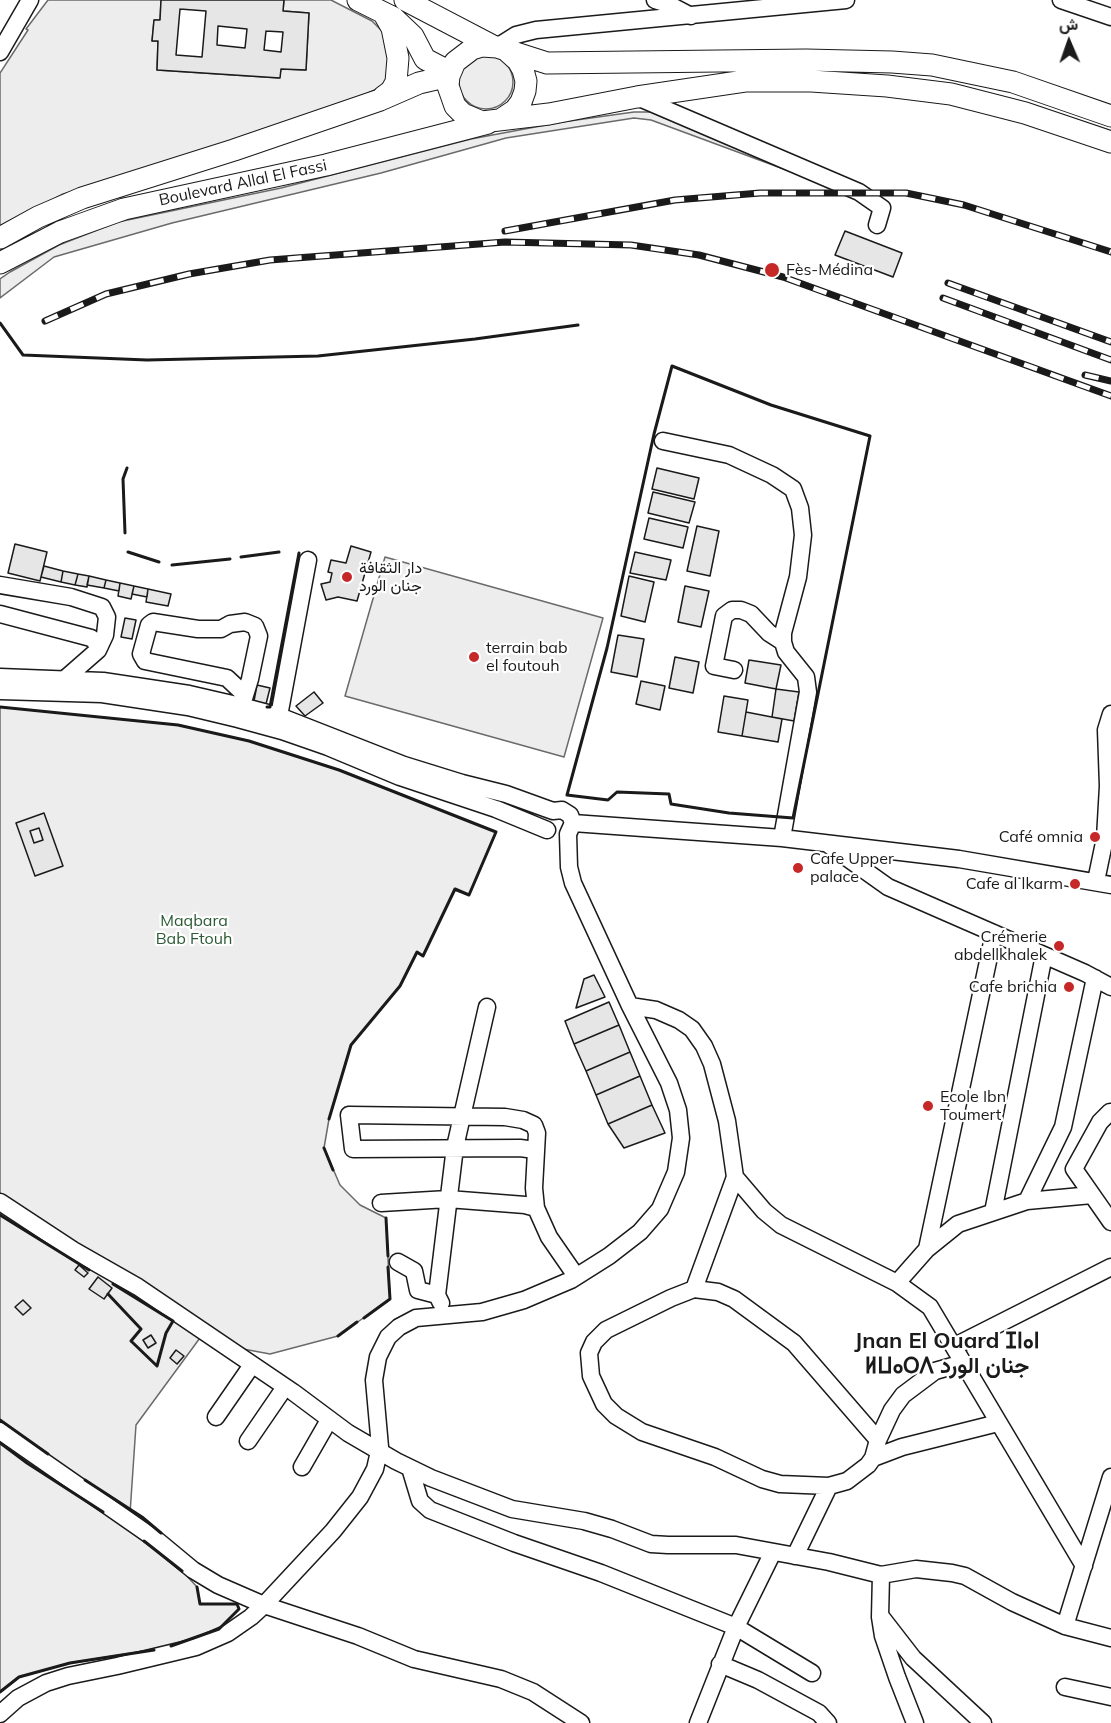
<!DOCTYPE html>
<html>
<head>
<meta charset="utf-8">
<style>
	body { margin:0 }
	#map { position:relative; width:1111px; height:1723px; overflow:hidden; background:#fff; font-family:Mulish,Vazirmatn,sans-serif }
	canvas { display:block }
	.north { position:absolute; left:1039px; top:12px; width:60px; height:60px; -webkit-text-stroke:4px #fff; paint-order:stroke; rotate:358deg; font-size:16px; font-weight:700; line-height:24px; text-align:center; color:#1a1a1a }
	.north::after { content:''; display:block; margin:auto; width:21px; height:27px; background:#1a1a1a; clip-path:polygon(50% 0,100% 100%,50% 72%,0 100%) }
</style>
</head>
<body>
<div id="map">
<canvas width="1111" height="1723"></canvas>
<div class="north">ش</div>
</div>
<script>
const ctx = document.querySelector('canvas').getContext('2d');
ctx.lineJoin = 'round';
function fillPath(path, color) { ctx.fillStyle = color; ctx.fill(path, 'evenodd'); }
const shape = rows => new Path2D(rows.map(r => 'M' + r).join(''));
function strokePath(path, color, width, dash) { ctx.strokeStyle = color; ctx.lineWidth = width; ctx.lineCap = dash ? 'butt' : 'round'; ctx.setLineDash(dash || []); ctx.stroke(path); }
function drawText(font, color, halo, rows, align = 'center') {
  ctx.font = font + ' Mulish,Vazirmatn,"Noto Sans Tifinagh",sans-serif'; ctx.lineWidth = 4.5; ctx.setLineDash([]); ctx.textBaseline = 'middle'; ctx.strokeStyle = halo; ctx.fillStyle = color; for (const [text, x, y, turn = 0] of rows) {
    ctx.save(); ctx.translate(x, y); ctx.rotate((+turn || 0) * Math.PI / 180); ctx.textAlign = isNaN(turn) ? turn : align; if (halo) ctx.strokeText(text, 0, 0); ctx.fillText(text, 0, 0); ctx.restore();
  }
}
const built = shape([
	[48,0,161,0,160,20,154,20,152,41,158,41,157,70,279,78,281,69,306,70,309,13,283,11,284,0,331,0,372,21,382,31,387,42,389,62,388,77,381,87,368,93,198,155,63,194,0,227,0,73,28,30,26,29,48,0],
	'459 82a27 27 0 1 1 54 0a27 27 0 1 1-54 0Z',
	[634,112,651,112,789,171,651,120,634,118,506,138,381,173,172,223,54,257,0,298,0,279,10,272,59,245,118,222,281,188,471,139,562,122,634,112],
	[385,557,603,618,564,757,345,696,385,557],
	[0,707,178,725,249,741,339,770,496,832,469,895,454,890,423,956,417,953,400,986,351,1045,329,1119,324,1148,340,1185,360,1205,386,1218,390,1299,338,1336,270,1354,238,1348,208,1327,136,1425,129,1528,186,1575,197,1587,200,1604,237,1604,239,1609,219,1629,169,1647,69,1663,19,1677,0,1692,0,707]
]);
const building = shape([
	[161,0,284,0,283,11,309,13,306,70,281,69,280,78,157,70,158,41,152,41,154,20,160,20,161,0],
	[180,9,206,11,202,57,176,55,180,9],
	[218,26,247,29,245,48,217,45,218,26],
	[266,31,283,32,281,52,264,50,266,31],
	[845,231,902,253,893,277,835,255,845,231],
	[657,468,699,478,694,499,652,489,657,468],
	[653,492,695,502,689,523,648,513,653,492],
	[649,518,688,527,683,548,644,539,649,518],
	[697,526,719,531,710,576,687,571,697,526],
	[15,544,47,552,40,581,8,573,15,544],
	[351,546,371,552,357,601,338,597,326,600,321,584,330,582,332,573,328,572,331,560,346,563,351,546],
	[635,552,671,560,666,580,630,573,635,552],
	[44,566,63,571,61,582,41,577,44,566],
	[63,571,78,574,75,585,61,582,63,571],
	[78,574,89,576,87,587,75,585,78,574],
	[89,576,106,580,104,588,87,585,89,576],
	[629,576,654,582,645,622,621,616,629,576],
	[106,580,120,583,119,591,104,588,106,580],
	[120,583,134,586,131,599,118,596,120,583],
	[134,586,148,589,147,597,132,594,134,586],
	[685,586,709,591,701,627,678,622,685,586],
	[148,589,171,594,168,606,146,602,148,589],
	[125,618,136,620,132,639,121,637,125,618],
	[618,635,644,639,637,677,611,672,618,635],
	[675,657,699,662,693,693,669,688,675,657],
	[749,660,781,665,776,689,745,683,749,660],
	[641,681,665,686,660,710,636,704,641,681],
	[257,685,270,688,266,704,254,701,257,685],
	[776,689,799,692,794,721,772,717,776,689],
	[314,692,323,703,305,716,296,706,314,692],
	[724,696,748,700,742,736,718,732,724,696],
	[746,712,782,719,778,742,742,736,746,712],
	[44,813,63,866,35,876,16,823,44,813],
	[39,828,43,840,34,843,30,831,39,828],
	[594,975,605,997,576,1008,584,979,594,975],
	[609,1002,619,1025,574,1044,565,1021,609,1002],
	[619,1025,630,1052,586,1071,574,1044,619,1025],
	[630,1052,640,1076,596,1095,586,1071,630,1052],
	[640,1076,652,1105,608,1124,596,1095,640,1076],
	[652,1105,665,1133,624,1148,608,1124,652,1105],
	[79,1265,88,1273,84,1277,75,1270,79,1265],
	[98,1277,112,1288,104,1299,89,1289,98,1277],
	[23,1300,31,1308,23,1315,15,1307,23,1300],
	[151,1335,156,1343,148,1348,143,1340,151,1335],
	[176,1350,184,1356,177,1364,170,1358,176,1350]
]);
const minor = shape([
	[655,0,668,4,691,16],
	[1061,0,1111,17],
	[497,47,516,35,536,30,846,0],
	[0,52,30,0],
	[637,97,859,192,882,208,877,225],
	[663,441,729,455,772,475,793,489,800,508,803,535,798,577,783,633,783,642,786,652,806,677,808,692,782,838],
	[0,585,71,597,102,607,107,617,105,635,98,650,66,678],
	[0,614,91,638,100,646],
	[734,670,714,666,724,616,732,610,741,610,751,614,769,633,783,642],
	[0,677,103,681,189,694,241,706,279,716,404,765,462,783,506,794,553,811,562,810,570,815,573,823,568,834,569,867,573,883,630,1006,669,1083,678,1110,681,1138,676,1172,660,1209,640,1232,609,1256,571,1280,524,1300,482,1312,416,1318,399,1327,388,1337,378,1357,374,1380,380,1447,375,1469,360,1497,333,1531,264,1605,251,1617,228,1633,196,1647,117,1666,68,1676,46,1683,18,1698,0,1714],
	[0,691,102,694,188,707,238,719,282,731,328,747,400,777,496,809,547,830],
	[239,715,250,679,259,636,255,626,245,622,230,624,221,629,198,629,153,622,149,625,141,654,145,661,227,678,244,694],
	[279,716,308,560],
	[573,823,782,838,959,859,1111,885],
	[829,845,888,887,1085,973,1111,987],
	[1096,881,1105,838,1108,786,1106,730,1111,714],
	[630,1006,656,1010,679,1020,692,1029,704,1046,712,1064,727,1121,735,1177,764,1211,781,1225,897,1283,930,1307,1084,1566],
	[1110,1112,1100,1122,1074,1169,1111,1222],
	[535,1150,520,1148,353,1149,349,1115,505,1117,523,1120,534,1125,537,1133,534,1188,536,1208,549,1237,576,1276],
	[735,1177,694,1289,671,1298,606,1330,594,1342,589,1353,591,1376,604,1404,616,1416,642,1432,715,1457,762,1479,780,1484,829,1486,847,1481,868,1465,873,1458,902,1447,998,1423],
	[1027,1201,1063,1127,1095,978],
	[0,1202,73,1250,138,1287,293,1392,348,1433,396,1461,431,1478,512,1509,584,1521,612,1529,651,1544,668,1545,736,1545,829,1562,881,1575],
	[381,1203,448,1199,525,1205,536,1208],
	[993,1212,1044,955],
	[927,1249,994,933],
	[398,1262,414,1271,418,1290,437,1295,441,1303],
	[897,1283,927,1249,958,1224,1027,1201,1092,1195],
	[694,1289,718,1292,734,1299,794,1343,878,1440,873,1458],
	[437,1295,455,1147,487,1007],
	[955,1346,1111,1267],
	[216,1417,252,1365],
	[0,1431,158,1541,193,1570,218,1585,264,1605,358,1636,414,1659,501,1679,533,1692,581,1723],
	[878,1440,892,1410,903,1395,935,1371,963,1363],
	[248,1441,285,1387],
	[302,1467,329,1420],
	[410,1468,420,1501,430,1510,514,1543,601,1573,736,1627,812,1673],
	[795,1556,829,1486],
	[882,1618,913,1658,983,1723],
	[1065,1626,1111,1477],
	[720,1664,758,1680,819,1713,828,1723],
	[1065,1687,1111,1697],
	[698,1723,736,1627,773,1552],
	[915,1723,897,1677,883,1636,880,1617,881,1575,916,1569,952,1573,965,1576,1012,1602,1065,1626,1111,1638]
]);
const major = shape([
	[358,0,394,18,413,36,425,59,450,72],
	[405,0,493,46],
	[383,97,391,91,396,82,398,58,392,28,384,14],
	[1111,116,1013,82,932,65,892,62,806,60,547,63,497,47,482,46,472,49,455,62,449,76,448,86,455,106,463,114,482,122,549,114,637,97,745,81,811,81,887,86,951,94,1025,113,1111,142],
	[500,120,515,110,521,102,525,91,526,81,523,70,518,61,508,52],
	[0,238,38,217,82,198,234,150,380,100,419,83,449,76],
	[0,263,60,232,124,209,326,165,488,123]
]);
const rail = shape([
	[505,231,675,200,760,193,906,193,964,205,1111,252],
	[948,283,1111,342],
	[943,298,1111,360],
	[45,321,106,294,189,274,270,260,505,242,631,245,699,255,783,277,1111,396],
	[1085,375,1111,381]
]);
const wall = shape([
	[0,323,23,355,147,360,318,356,475,339,578,325],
	[672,366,771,405,870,436,793,818,729,813,671,804,669,794,617,792,608,800,567,795,607,648,654,434,672,366],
	[125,533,123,479,127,468],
	[128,552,159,562],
	[241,557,279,552],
	[172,565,230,559],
	[0,707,178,725,249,741,339,770,496,832,469,895,455,889,423,956,417,952,400,986,351,1045,329,1119],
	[267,707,270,707,299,553],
	[324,1148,333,1170],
	[0,1215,89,1270],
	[386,1218,388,1256],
	[108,1294,141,1329,131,1341,157,1366,166,1333,173,1321,113,1284],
	[364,1318,390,1299,388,1267],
	[338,1336,357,1322],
	[0,1420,48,1454],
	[0,1443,27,1463,103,1512],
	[85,1480,142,1517,161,1533],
	[144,1541,182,1571],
	[171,1646,219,1629,239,1609,237,1604,200,1604,197,1587],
	[0,1692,19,1677,70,1663,154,1650]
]);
const markers = [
	[772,270,8,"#c62828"],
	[347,577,6,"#c62828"],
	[474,657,6,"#c62828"],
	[1095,837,6,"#c62828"],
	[798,868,6,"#c62828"],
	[1075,884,6,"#c62828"],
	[1059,946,6,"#c62828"],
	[1069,987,6,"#c62828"],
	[928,1106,6,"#c62828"]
];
const streetNames = [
	["Boulevard Allal El Fassi",243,183,-12]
];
const poiNames = [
	["Fès-Médina",786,270],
	["دار الثقافة",359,568],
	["جنان الورد",359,586],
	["terrain bab",486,648],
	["el foutouh",486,666],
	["Café omnia",1083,837,"right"],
	["Cafe Upper",810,859],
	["palace",810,877],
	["Cafe al lkarm",1063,884,"right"],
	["Crémerie",1047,937,"right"],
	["abdellkhalek",1047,955,"right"],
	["Cafe brichia",1057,987,"right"],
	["Ecole Ibn",940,1097],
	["Toumert",940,1115]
];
const parkNames = [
	["Maqbara",194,921],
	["Bab Ftouh",194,939]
];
const districtNames = [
	["Jnan El Ouard ⵊⵏⴰⵏ",947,1341],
	["ⵍⵡⴰⵔⴷ جنان الورد",947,1366]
];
fillPath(built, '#ededed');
strokePath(built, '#6a6a6a', 1.5);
fillPath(building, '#e6e6e6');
strokePath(building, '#1a1a1a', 1.5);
strokePath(minor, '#1a1a1a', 19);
strokePath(major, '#1a1a1a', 23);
strokePath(minor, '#fff', 16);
strokePath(major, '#fff', 21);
strokePath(rail, '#1a1a1a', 7);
strokePath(rail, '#fff', 4.5, [14]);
strokePath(wall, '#1a1a1a', 3);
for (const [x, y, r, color] of markers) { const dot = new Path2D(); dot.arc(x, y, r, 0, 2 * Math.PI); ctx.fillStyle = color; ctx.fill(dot); strokePath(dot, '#fff', 2); }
drawText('16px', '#1a1a1a', '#fff', streetNames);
drawText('16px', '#1a1a1a', '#fff', poiNames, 'left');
drawText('16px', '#2b5a34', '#fff', parkNames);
drawText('bold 22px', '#1a1a1a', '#fff', districtNames);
</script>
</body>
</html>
